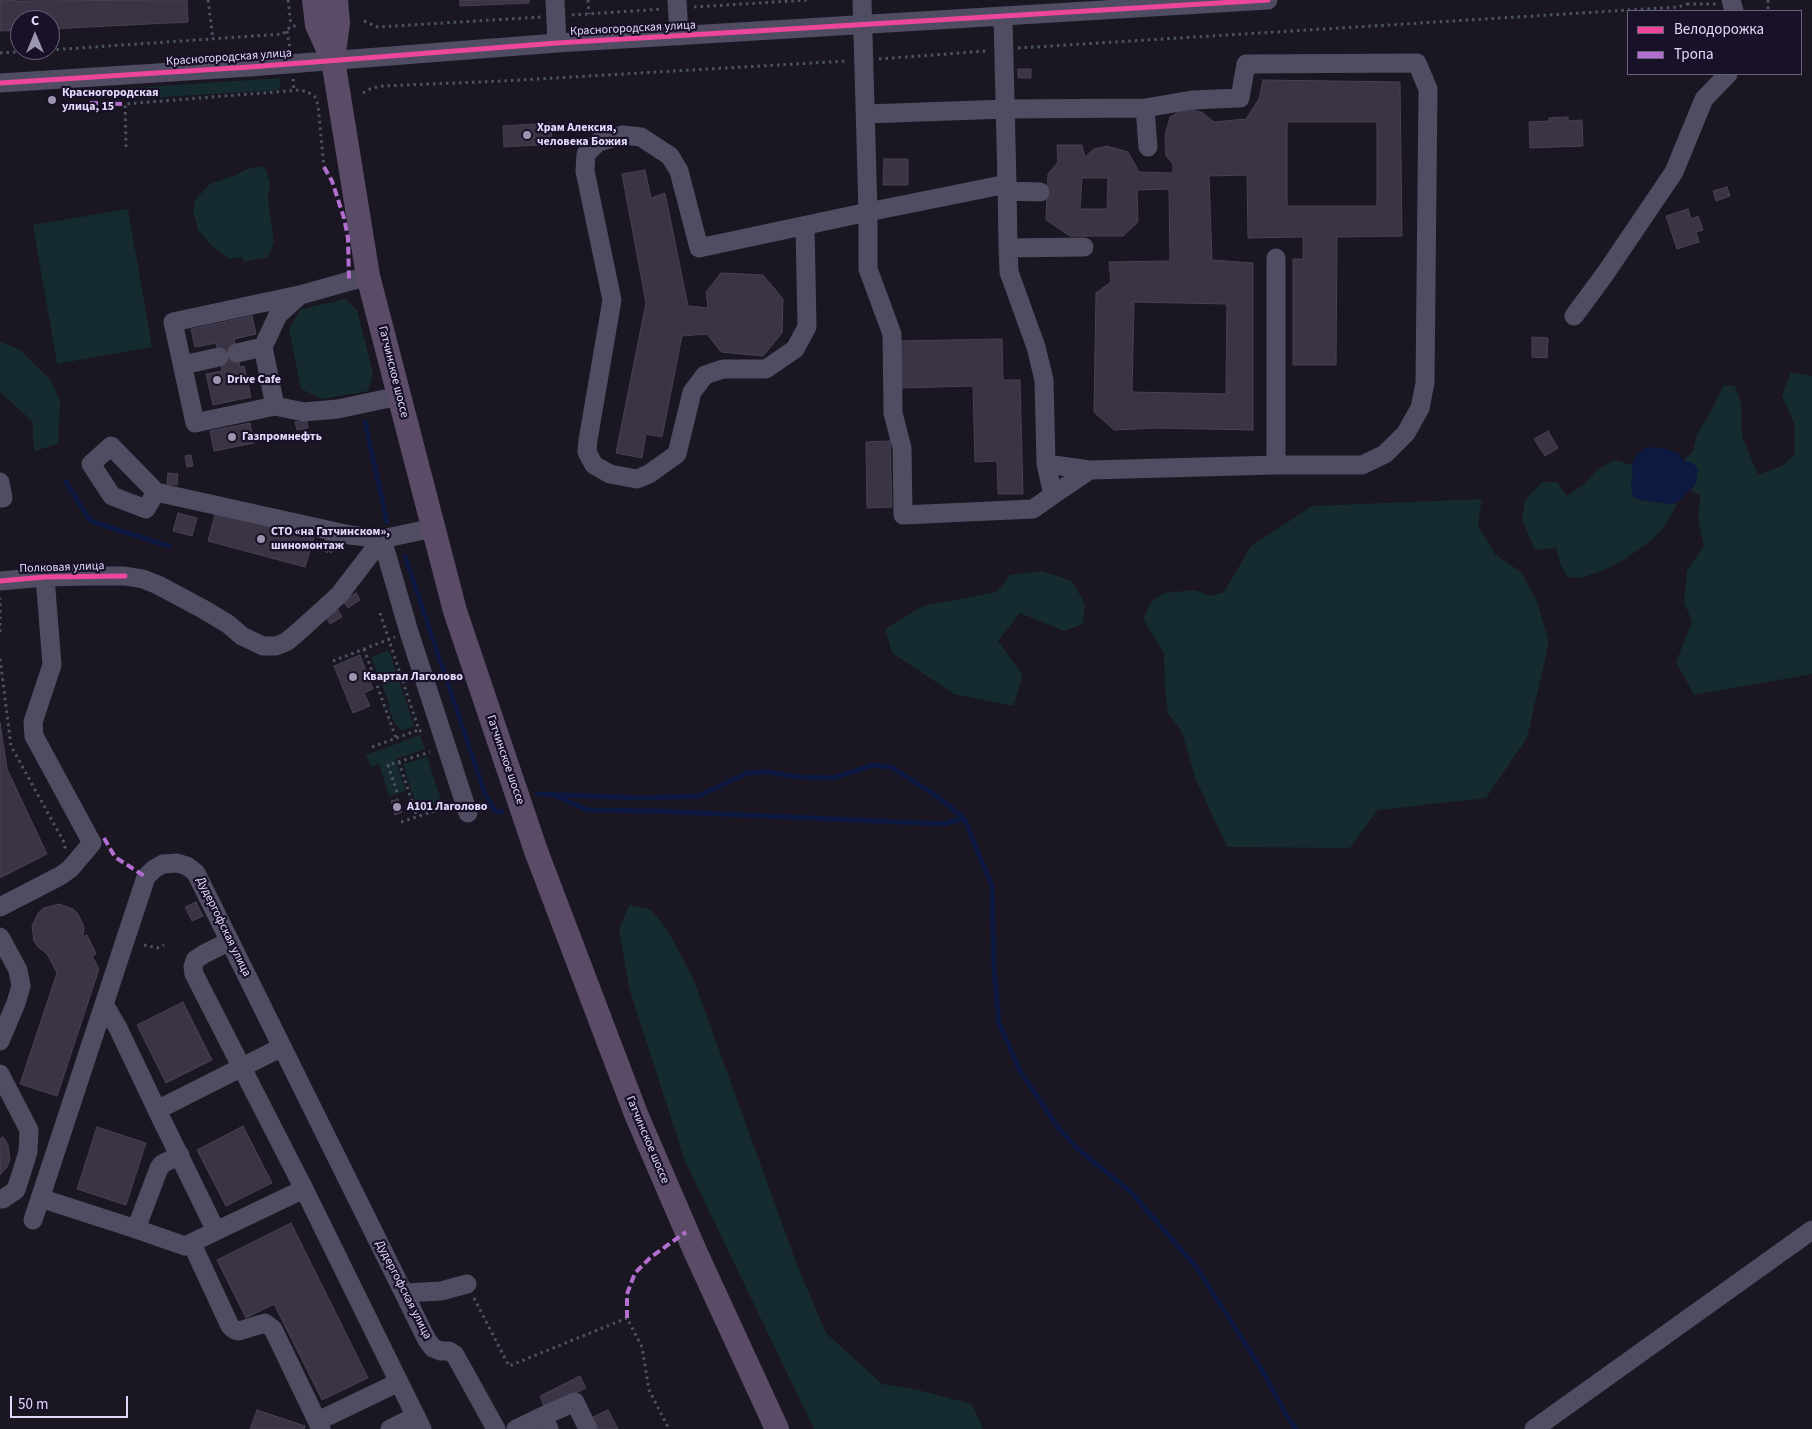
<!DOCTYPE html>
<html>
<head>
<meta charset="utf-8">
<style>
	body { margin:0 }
	#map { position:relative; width:1812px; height:1429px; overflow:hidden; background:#1a1622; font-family:"Source Sans 3",sans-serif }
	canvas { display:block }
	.legend { position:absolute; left:1627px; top:10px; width:175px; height:65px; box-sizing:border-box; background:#181127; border:1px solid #69617d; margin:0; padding:6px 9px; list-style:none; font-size:15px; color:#e2d9fd }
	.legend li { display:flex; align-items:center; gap:10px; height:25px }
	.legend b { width:25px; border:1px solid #69617d }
	.north { position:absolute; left:10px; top:10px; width:50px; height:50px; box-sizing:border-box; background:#181127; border:1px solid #69617d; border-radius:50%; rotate:0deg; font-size:14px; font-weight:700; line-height:20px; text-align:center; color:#e2d9fd }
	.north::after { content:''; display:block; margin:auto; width:18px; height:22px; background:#9c95b0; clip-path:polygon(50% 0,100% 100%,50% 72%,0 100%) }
	.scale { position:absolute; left:10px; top:1396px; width:118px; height:22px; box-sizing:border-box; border:2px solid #e2d9fd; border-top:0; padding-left:6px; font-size:15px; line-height:18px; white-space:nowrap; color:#e2d9fd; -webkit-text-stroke:4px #181127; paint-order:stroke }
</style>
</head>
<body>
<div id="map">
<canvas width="1812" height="1429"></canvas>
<ul class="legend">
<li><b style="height:6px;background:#ed469a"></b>Велодорожка</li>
<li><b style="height:6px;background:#b36fd0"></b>Тропа</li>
</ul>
<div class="north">С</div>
<div class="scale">50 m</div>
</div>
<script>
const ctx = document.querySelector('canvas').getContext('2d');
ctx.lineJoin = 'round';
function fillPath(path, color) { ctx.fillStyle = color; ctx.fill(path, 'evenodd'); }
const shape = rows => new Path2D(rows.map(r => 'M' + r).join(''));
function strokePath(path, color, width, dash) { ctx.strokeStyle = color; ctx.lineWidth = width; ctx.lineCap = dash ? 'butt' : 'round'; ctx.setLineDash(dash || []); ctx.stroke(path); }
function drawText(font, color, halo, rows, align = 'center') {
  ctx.font = font + ' "Source Sans 3",sans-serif'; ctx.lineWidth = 4.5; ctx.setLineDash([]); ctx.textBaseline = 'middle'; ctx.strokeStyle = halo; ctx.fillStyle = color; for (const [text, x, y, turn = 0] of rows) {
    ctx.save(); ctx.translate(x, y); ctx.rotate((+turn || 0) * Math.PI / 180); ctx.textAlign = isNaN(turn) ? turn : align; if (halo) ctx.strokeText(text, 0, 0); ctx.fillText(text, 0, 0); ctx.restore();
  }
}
const green = shape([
	[281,78,280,88,276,90,132,99,131,88],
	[264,166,270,182,268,199,274,242,268,257,243,262,242,257,230,259,213,247,198,230,193,210,195,200,210,184,236,175,247,169],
	[128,209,152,347,57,364,33,225],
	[346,299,357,310,373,373,368,391,322,399,301,389,289,328,301,309],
	[0,342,19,349,51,380,60,402,58,444,35,451,33,439,33,422,0,392],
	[1791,372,1812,376,1812,674,1694,695,1676,662,1692,622,1684,602,1687,570,1704,546,1698,519,1700,495,1691,491,1696,483,1683,461,1693,451,1697,434,1708,417,1724,385,1735,386,1741,403,1742,436,1758,475,1782,466,1795,454,1794,423,1782,396],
	[1615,460,1632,465,1633,475,1631,484,1641,500,1671,504,1678,502,1667,523,1654,538,1624,560,1604,570,1581,578,1568,577,1560,564,1556,548,1535,550,1522,519,1525,500,1542,482,1557,482,1567,496,1584,484,1598,469],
	[1482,499,1478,525,1495,554,1522,573,1537,602,1549,642,1527,738,1486,798,1378,810,1350,848,1227,847,1196,780,1182,732,1168,713,1165,690,1164,653,1143,619,1151,602,1164,593,1195,590,1210,596,1224,592,1251,546,1312,506],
	[1042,571,1072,581,1085,604,1083,624,1064,631,1020,613,998,641,1023,676,1013,706,954,694,892,653,885,629,923,606,997,592,1010,575],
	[389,650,414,726,406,729,401,730,395,724,388,707,390,706,371,657],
	[420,735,425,749,395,759,406,791,389,796,379,764,371,767,366,755],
	[427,757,442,803,418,811,403,764],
	[629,905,650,909,667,929,693,978,797,1265,826,1333,882,1384,918,1390,972,1404,983,1429,814,1429,685,1161,629,988,619,929]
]);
const water = shape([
	[1647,447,1667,449,1679,454,1683,461,1691,462,1698,468,1696,483,1678,502,1671,504,1641,500,1633,497,1631,483,1633,475,1632,465,1636,455]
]);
const stream = shape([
	[365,422,387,522],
	[66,482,89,519,96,523,169,546],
	[405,556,485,794,495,811,502,812],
	[537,794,641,798,699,796,747,773,768,772,799,777,833,778,873,765,891,767,938,797,964,818,992,886,994,968,999,1023,1020,1071,1060,1130,1079,1150,1131,1192,1197,1268,1262,1370,1287,1416,1296,1429],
	[557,796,587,810,656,811,944,824,964,818]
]);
const building = shape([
	[0,0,15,0,16,1,187,0,188,22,50,29,50,20,20,20,20,30,0,31,0,0],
	[460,0,529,0,529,3,460,6,460,0],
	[1018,69,1031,69,1031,78,1018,78,1018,69],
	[1263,80,1400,82,1402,236,1337,237,1336,365,1293,365,1293,259,1303,259,1303,237,1248,238,1247,175,1209,176,1212,260,1253,263,1253,430,1156,428,1114,430,1094,412,1096,293,1111,282,1109,262,1170,261,1169,189,1137,190,1138,222,1123,236,1070,236,1046,220,1048,174,1058,162,1057,145,1082,145,1085,157,1094,149,1107,146,1128,152,1139,172,1173,173,1173,164,1166,156,1165,135,1170,117,1183,110,1192,109,1203,113,1214,122,1246,119,1259,99,1263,80],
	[1287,122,1377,122,1377,206,1287,206,1287,122],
	[1082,178,1108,178,1107,209,1080,209,1082,178],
	[1134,302,1227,304,1226,394,1132,392,1134,302],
	[1568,117,1568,121,1582,120,1583,146,1530,148,1529,122,1549,121,1549,118,1568,117],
	[551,123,552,144,504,147,503,126,551,123],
	[884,159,908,159,908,185,883,185,884,159],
	[645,170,651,198,665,193,688,306,708,308,706,292,721,273,763,275,783,299,782,333,763,356,721,352,707,334,682,336,662,437,646,434,642,458,616,453,646,303,622,174,645,170],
	[1727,187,1730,196,1716,201,1713,191,1727,187],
	[1688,209,1691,219,1698,216,1703,230,1696,232,1699,242,1677,249,1666,216,1688,209],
	[252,316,256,334,234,339,240,367,244,366,251,397,213,405,206,374,222,371,216,343,195,347,191,329,252,316],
	[1532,337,1548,338,1547,358,1532,357,1532,337],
	[1002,339,1003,380,1020,380,1023,494,998,494,997,461,975,462,973,386,900,388,899,341,1002,339],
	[307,420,308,428,297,430,295,422,307,420],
	[250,423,254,443,214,451,210,431,250,423],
	[1548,431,1558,448,1545,456,1534,439,1548,431],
	[890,441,892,507,867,508,866,442,890,441],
	[191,455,193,466,187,467,185,456,191,455],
	[168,473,178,474,177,485,167,484,168,473],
	[216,511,314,538,305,567,208,541,216,511],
	[178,513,197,518,192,536,173,531,178,513],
	[329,536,341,541,331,553,328,550,327,553,320,547,329,536],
	[356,593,360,600,348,608,343,601,356,593],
	[338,610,342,617,330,624,326,617,338,610],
	[360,655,373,689,364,693,370,706,353,713,334,666,360,655],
	[0,723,7,769,47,854,0,878,0,840,1,839,0,836,0,723],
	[398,799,402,812,395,815,391,801,398,799],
	[196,902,203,916,192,921,185,907,196,902],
	[59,904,73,909,78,914,84,927,83,937,87,935,96,954,92,956,99,969,57,1096,20,1084,57,973,47,954,38,947,34,941,32,926,38,913,44,908,59,904],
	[183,1002,212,1060,166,1083,137,1025,183,1002],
	[243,1126,272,1183,226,1206,197,1150,243,1126],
	[97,1127,146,1143,126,1205,77,1189,97,1127],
	[3,1137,8,1145,10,1159,7,1167,0,1175,0,1139,3,1137],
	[291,1223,368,1378,322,1400,274,1304,246,1318,217,1260,291,1223],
	[580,1376,586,1388,545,1408,540,1396,580,1376],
	[257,1410,305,1426,304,1429,250,1429,257,1410],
	[608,1410,618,1429,597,1429,591,1418,608,1410]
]);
const path = shape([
	[208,0,213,39],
	[288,0,291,26],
	[588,0,589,14],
	[1768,0,1768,11],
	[1687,4,1716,4],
	[694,7,808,0],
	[572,15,663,9],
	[364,21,378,27,541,17],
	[287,31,290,48],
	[1018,48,1678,7,1687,4,1687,0],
	[50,50,283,34,291,26,299,26],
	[0,53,48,50],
	[879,59,987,51],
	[293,79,294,91],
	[363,93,372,88,382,86,503,81,847,61],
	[126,147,125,104,300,90,308,92,315,97,318,105,324,167],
	[380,613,419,730,423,733],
	[0,632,0,598],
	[364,649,396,738],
	[0,659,11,746,65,844,65,849],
	[333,661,395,637],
	[372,747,421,729],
	[399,762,417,817],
	[397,792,388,765,430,752],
	[401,822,447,807,446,804],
	[144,945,157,948,164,945],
	[474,1298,509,1366,627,1318,642,1347,649,1390,669,1429]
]);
const minor = shape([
	[555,0,557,43],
	[677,0,679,36],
	[1731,0,1734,11],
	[1003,17,1007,184,868,212,868,269,892,334,893,413,902,448,903,515,1033,509,1053,495,1046,464,1044,380,1036,347,1009,272,1008,248],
	[0,83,250,67,557,43,1268,0],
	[1145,108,1148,147],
	[866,114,1006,109,1145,108,1192,100,1240,98,1246,64,1417,63,1428,89,1425,383,1420,408,1406,433,1385,454,1362,465,1276,465],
	[1007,184,1008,248,1084,247],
	[1008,191,1040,192],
	[805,226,807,327,795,349,766,369,723,369,705,375,692,392,677,454,649,474,637,479,610,474,594,465,587,452,588,440,612,300,585,171,586,154,598,142,623,135,641,137,670,156,679,171,699,248,868,212,862,0],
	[368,276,300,295,278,315,263,347,275,406,304,412,338,409,399,396],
	[1574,316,1605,274,1674,172,1704,99,1728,74],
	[237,353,263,347],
	[183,365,219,357],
	[275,406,195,423,173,322,299,295],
	[1046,464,1090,470],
	[0,482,3,498,0,498],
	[156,492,146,509,112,496,91,464,111,446,156,492,350,535,382,539,433,528],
	[1053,495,1090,470,1276,465,1276,258],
	[0,581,45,577,87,576,125,576,143,579,158,585,203,609,228,624,242,636,263,646,276,646,286,642,296,634,339,595,382,539,409,632,468,813],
	[0,907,60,876,70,869,92,843,34,736,33,722,52,665,45,577],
	[0,937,18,970,21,986,16,1003,0,1041],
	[230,941,204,954,195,960,193,967,194,974,304,1189,422,1429],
	[104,1004,118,1028,157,1110],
	[282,1047,157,1110,216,1231,304,1189],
	[0,1074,29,1130,28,1152,16,1190,3,1199,0,1199],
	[40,1198,136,1229,159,1168,162,1164,180,1155],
	[33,1220,146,877,154,869,163,864,177,863,187,866,196,873,427,1340,433,1348,441,1351,449,1351,455,1355,496,1429],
	[136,1229,185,1246,216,1231],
	[192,1244,230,1326,235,1330,239,1331,265,1323,273,1329,321,1429],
	[404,1293,441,1291,467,1284],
	[543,1416,575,1402,588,1429],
	[318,1421,399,1382],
	[390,1429,416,1416],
	[516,1429,543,1416,549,1429],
	[1534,1429,1812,1230]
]);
const major = shape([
	[314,0,317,25,333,60,368,276,455,611,536,851,636,1114,695,1251,777,1429],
	[333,60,338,23,336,0]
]);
const quiet = shape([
	[90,103,125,104],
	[324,167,332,181,344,218,348,238,349,281],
	[104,838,115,857,146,877],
	[627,1318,627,1294,635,1273,651,1257,686,1232]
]);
const cycleway = shape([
	[0,83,250,67,557,43,1268,0],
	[0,581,45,577,125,576]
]);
const markers = [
	[52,100,5,"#9c95b0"],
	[527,135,5,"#9c95b0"],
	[217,380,5,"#9c95b0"],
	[232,437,5,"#9c95b0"],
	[261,539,5,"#9c95b0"],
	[353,677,5,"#9c95b0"],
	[397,807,5,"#9c95b0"]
];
const streetNames = [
	["Красногородская улица",633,29,-3],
	["Красногородская улица",229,58,-4],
	["Гатчинское шоссе",393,372,76],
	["Полковая улица",62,568,-2],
	["Гатчинское шоссе",505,760,71],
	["Дудергофская улица",223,927,64],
	["Гатчинское шоссе",647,1140,67],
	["Дудергофская улица",403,1290,63]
];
const poiNames = [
	["Красногородская",62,93],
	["улица, 15",62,107],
	["Храм Алексия,",537,128],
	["человека Божия",537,142],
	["Drive Cafe",227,380],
	["Газпромнефть",242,437],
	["СТО «на Гатчинском»,",271,532],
	["шиномонтаж",271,546],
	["Квартал Лаголово",363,677],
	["А101 Лаголово",407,807]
];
fillPath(green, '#152b2f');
fillPath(water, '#0e1941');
strokePath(stream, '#0e1941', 5);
fillPath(building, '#3a3444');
strokePath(building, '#484156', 1);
strokePath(path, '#4b5463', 3, [2.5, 4]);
strokePath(minor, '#504c62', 19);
strokePath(major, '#5a4c67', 24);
strokePath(quiet, '#b36fd0', 4, [8, 4]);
strokePath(cycleway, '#ed469a', 5);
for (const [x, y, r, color] of markers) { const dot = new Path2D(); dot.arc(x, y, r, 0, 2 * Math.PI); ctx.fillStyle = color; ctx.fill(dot); strokePath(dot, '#181127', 2); }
drawText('12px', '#e2d9fd', '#181127', streetNames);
drawText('bold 12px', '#e2d9fd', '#181127', poiNames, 'left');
</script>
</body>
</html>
